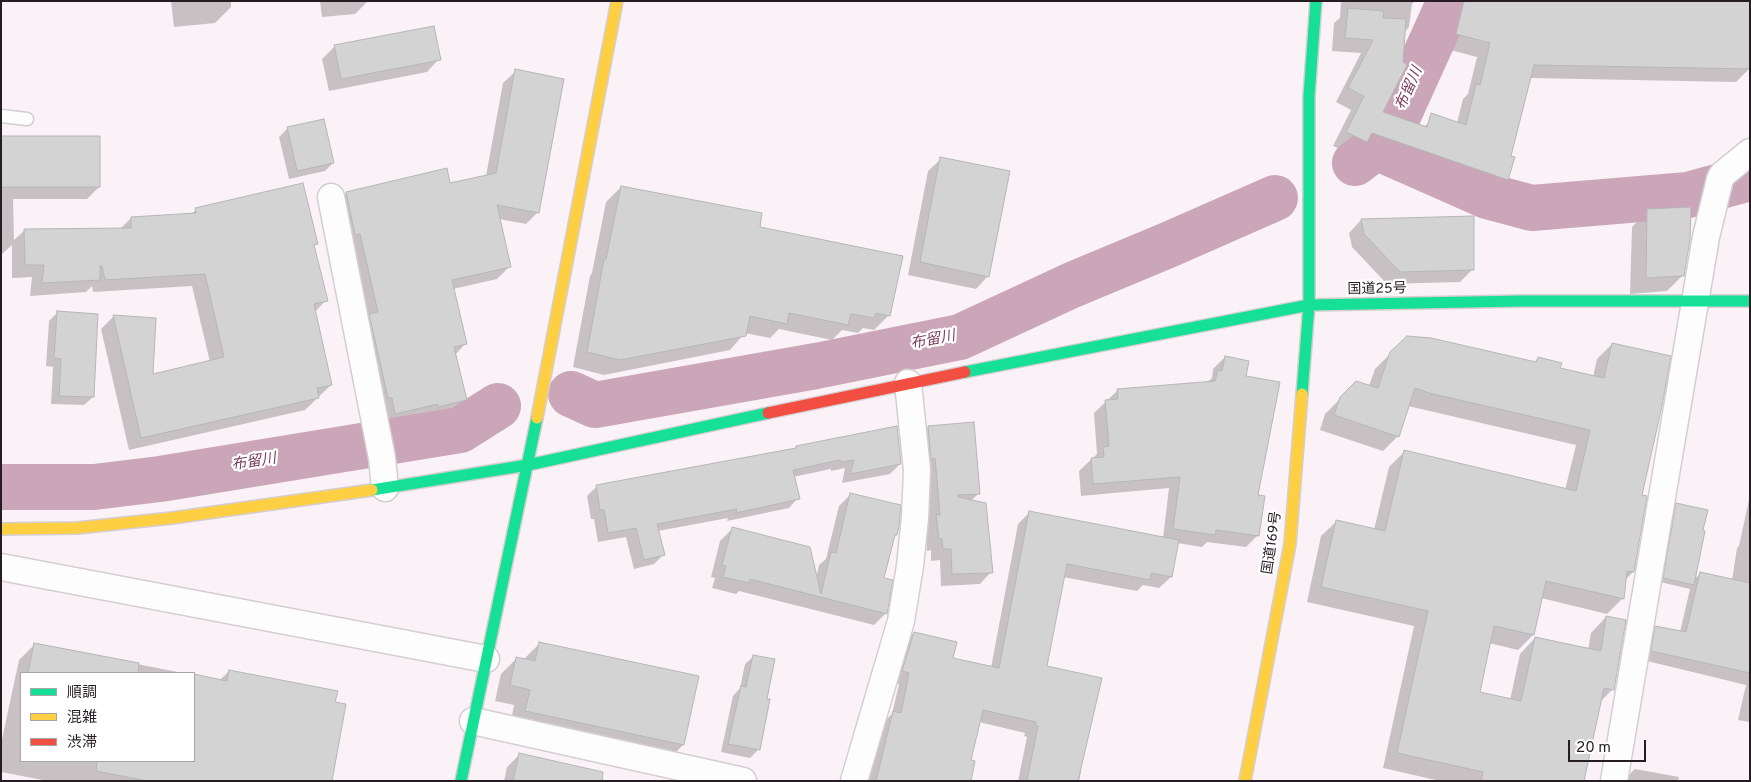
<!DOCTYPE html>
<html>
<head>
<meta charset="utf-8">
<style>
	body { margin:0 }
	#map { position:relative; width:1751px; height:782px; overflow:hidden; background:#faf2f6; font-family:Overpass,"Noto Sans JP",sans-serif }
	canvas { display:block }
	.frame { position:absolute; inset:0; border:2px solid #251d21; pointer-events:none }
	.legend { position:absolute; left:20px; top:672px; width:175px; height:90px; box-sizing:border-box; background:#fff; border:1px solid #a8a5a6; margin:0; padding:6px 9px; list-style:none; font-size:15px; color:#251d21 }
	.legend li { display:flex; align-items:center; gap:10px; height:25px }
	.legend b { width:25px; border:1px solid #a8a5a6 }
	.scale { position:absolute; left:1568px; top:740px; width:78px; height:22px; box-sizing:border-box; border:2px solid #251d21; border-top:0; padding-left:6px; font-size:15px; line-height:18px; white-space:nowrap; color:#251d21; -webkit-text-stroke:4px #fff; paint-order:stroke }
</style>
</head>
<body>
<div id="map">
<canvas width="1751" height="782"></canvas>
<div class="frame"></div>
<ul class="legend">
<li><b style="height:6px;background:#16e098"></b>順調</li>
<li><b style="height:6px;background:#ffcf43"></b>混雑</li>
<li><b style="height:6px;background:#f24e42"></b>渋滞</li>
</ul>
<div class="scale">20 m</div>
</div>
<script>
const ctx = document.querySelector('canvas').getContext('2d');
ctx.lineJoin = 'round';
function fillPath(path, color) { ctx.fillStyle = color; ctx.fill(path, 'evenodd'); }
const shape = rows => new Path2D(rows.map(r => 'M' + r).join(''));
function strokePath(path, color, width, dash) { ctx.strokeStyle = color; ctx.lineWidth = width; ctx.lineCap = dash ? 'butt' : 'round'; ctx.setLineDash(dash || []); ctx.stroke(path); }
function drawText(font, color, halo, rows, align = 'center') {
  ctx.font = font + ' Overpass,"Noto Sans JP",sans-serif'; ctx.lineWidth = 4.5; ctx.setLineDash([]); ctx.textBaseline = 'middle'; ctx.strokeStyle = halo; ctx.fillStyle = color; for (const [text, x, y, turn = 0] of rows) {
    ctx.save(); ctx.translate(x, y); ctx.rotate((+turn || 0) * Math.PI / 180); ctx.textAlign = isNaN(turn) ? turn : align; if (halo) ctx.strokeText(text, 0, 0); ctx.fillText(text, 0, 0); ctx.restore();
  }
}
const shadow = shape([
	[171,1,231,1,231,7,215,23,174,27],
	[320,1,368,1,355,14,322,17],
	[1341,1,1415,1,1412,4,1409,27,1404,33,1381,112,1424,127,1435,116,1457,123,1463,99,1468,94,1477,57,1443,48,1455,1,1536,1,1750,68,1736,82,1529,78,1510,157,1507,179,1493,193,1361,147,1352,155,1333,146,1351,110,1336,102,1361,53,1332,51,1334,23,1340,18],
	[335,46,439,59,427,72,329,91,322,59],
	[516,71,538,212,526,224,499,219,510,266,497,279,453,289,465,344,455,355,465,400,453,412,426,418,426,416,383,425,334,206,346,193,449,184,486,176,503,83],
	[288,128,333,163,325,171,289,179,279,137],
	[1,137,99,187,87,199,13,199,14,240,25,230,120,229,131,218,190,215,196,210,316,244,313,247,326,300,315,312,331,385,305,410,129,450,101,329,114,316,151,375,210,362,192,286,93,292,92,286,86,292,30,296,32,277,12,278,12,245,1,255],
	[941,159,988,276,976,289,908,275,928,171],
	[621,187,758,228,889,315,874,330,863,328,858,333,842,330,832,340,779,329,770,338,745,333,730,350,604,375,573,367,590,276,592,273,606,202],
	[1648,210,1683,275,1667,291,1630,294,1632,227],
	[1361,220,1473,269,1460,282,1387,284,1352,247,1349,233],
	[57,313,93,397,84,405,51,404,53,367,46,366,49,321],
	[1612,344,1641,496,1633,572,1625,580,1622,599,1607,614,1541,598,1533,635,1518,650,1489,643,1479,693,1510,700,1520,654,1535,638,1588,650,1591,633,1606,617,1613,689,1599,703,1583,781,1440,781,1383,768,1414,626,1307,602,1321,536,1337,521,1374,530,1389,467,1404,452,1565,490,1576,445,1408,406,1398,436,1383,451,1320,430,1325,414,1357,382,1369,386,1375,369,1391,353,1534,363,1538,359,1559,369,1593,377,1597,359],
	[1225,357,1244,377,1257,497,1258,535,1246,547,1207,542,1202,547,1177,543,1171,577,1159,588,1143,585,1137,591,1063,577,1046,666,1079,771,1081,772,1079,781,1018,781,1027,737,1024,736,1025,733,979,722,969,761,970,781,868,781,882,724,892,714,899,684,891,682,902,644,914,633,952,659,991,668,1018,524,1030,512,1163,538,1169,488,1081,496,1079,471,1097,454,1094,413,1118,390,1206,383,1212,378,1213,369],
	[928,427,979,493,971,501,991,572,980,584,941,586,940,560,931,561,931,550,927,551,925,527,928,524,923,469,916,439],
	[796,447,900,464,890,474,842,483,845,468,831,471,831,469,793,477,798,498,789,508,727,521,728,518,658,531,664,554,654,564,634,569,626,537,598,542,594,519,591,519,587,496,596,487,794,450],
	[851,494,896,535,893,537,883,579,886,613,874,625,739,591,736,594,712,588,715,578,711,577,720,541,732,529,816,579,819,565,826,559,839,506],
	[1750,495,1750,722,1738,720,1746,685,1643,660,1647,636,1656,627,1680,632,1690,589,1660,582,1673,508,1677,504,1693,580,1700,574,1732,580,1737,548,1739,546],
	[540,643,683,745,667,761,510,727,514,705,495,701,501,674,517,658,523,660],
	[35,644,183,673,21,673,21,761,194,761,194,675,220,680,229,671,334,703,330,781,48,781,1,772,1,744,19,660],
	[754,656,765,700,758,750,750,758,721,752,733,696,740,688,745,664],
	[519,755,601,781,504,781,507,767],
	[1635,769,1679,777,1678,781,1626,781,1627,777]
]);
const river = shape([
	[1376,147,1487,196,1532,208,1688,195,1750,178],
	[1355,163,1376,147,1392,129,1450,1],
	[571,394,595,405,816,366,960,337,1072,285,1168,245,1275,198],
	[1,487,94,487,160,479,460,430,498,406]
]);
const building = shape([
	[1464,1,1750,1,1750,69,1534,65,1511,156,1515,157,1508,180,1372,133,1367,142,1346,132,1364,96,1348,88,1373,40,1345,38,1348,8,1384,11,1383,18,1406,19,1403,62,1407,65,1383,112,1427,127,1431,113,1466,125,1476,84,1480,85,1490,43,1456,34,1464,1],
	[434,26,441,60,341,79,334,45,434,26],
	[515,69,564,79,539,213,497,205,511,267,452,280,467,344,454,347,467,400,438,407,438,404,395,414,392,398,388,398,369,314,378,312,360,234,355,235,346,192,447,168,450,183,496,173,515,69],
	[324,119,334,163,297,171,287,127,324,119],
	[1,136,100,136,100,187,1,187,1,136],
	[940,157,1010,171,989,277,920,262,940,157],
	[303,183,318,244,314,245,328,301,314,304,332,385,317,388,319,398,141,438,113,315,156,318,153,374,224,357,205,274,105,280,102,266,100,266,100,280,42,283,44,265,25,265,24,229,131,228,131,217,196,213,195,208,303,183],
	[621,186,762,213,760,227,903,256,890,316,876,313,874,318,851,314,848,325,789,313,787,324,750,316,746,336,620,360,587,352,604,259,606,259,621,186],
	[1691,207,1690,239,1684,276,1646,278,1647,209,1691,207],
	[1474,216,1474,270,1400,272,1364,234,1361,219,1474,216],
	[57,311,98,314,94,397,59,396,61,359,54,358,57,311],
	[1407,336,1431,338,1536,362,1538,357,1562,363,1560,368,1604,378,1612,343,1671,356,1662,406,1642,495,1647,496,1634,572,1627,571,1624,599,1546,581,1534,635,1494,626,1480,692,1521,701,1535,637,1601,651,1606,616,1626,620,1614,690,1604,688,1584,781,1481,781,1483,772,1397,753,1428,611,1321,587,1336,520,1385,531,1404,450,1576,491,1590,430,1429,393,1415,388,1399,437,1334,415,1340,397,1356,381,1378,388,1390,352,1407,336],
	[1225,356,1249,361,1246,376,1280,382,1258,495,1265,496,1259,536,1216,530,1215,535,1173,529,1180,477,1093,484,1091,458,1104,457,1103,447,1109,446,1105,400,1118,399,1117,389,1215,381,1218,370,1222,371,1225,356],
	[974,422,980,494,958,495,958,497,986,503,993,573,952,574,951,549,943,549,942,539,939,539,936,514,940,515,935,458,931,459,928,426,974,422],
	[897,426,901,464,850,474,854,460,841,462,840,460,793,470,800,499,736,513,737,509,657,524,665,555,644,560,636,528,608,533,604,510,600,510,596,485,796,448,796,446,897,426],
	[850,493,901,505,899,526,897,535,895,535,884,578,893,580,887,614,750,579,749,583,723,577,726,566,722,565,732,527,810,547,821,594,831,552,836,553,850,493],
	[1676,503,1708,510,1703,530,1705,531,1694,585,1663,578,1676,503],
	[1029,511,1179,540,1172,577,1151,573,1150,580,1067,564,1047,666,1102,678,1078,781,1027,781,1038,726,1035,725,1036,722,983,710,971,760,975,761,971,781,876,781,893,711,901,713,909,673,902,671,914,632,957,642,953,658,999,668,1029,511],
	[1700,572,1750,583,1750,673,1651,651,1655,626,1686,632,1700,572],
	[539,642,699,676,684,745,525,711,530,690,510,685,516,657,535,661,539,642],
	[34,643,139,663,138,673,28,673,34,643],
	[753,655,775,659,767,699,770,699,760,750,728,744,741,686,746,687,753,655],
	[229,670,338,691,335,702,346,704,332,781,147,781,96,771,97,761,194,761,194,674,227,681,229,670],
	[519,753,603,772,602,781,513,781,519,753]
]);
const lane = shape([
	[1,116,27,119]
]);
const street = shape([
	[331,197,382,458,385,488],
	[1,567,486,659],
	[473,721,743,781],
	[854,781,901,621,910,566,915,518,917,470,908,383],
	[1614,781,1706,237,1720,179,1722,175,1750,152]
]);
const fast = shape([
	[1309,305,1522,301,1750,301],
	[965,372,1309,305],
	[1302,394,1309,305,1309,96,1316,1],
	[372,490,528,465,768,413],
	[461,781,537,418]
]);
const slow = shape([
	[537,418,617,1],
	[1,529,77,528,172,518,372,490],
	[1245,781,1290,544,1302,394]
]);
const jam = shape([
	[768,413,965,372]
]);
const streetNames = [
	["国道25号",1377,290,-1],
	["国道169号",1273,543,-82]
];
const waterNames = [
	["布留川",1410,89,-66],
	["布留川",933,341,-11],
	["布留川",254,463,-9]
];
fillPath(shadow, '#0003');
strokePath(river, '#caa6b8', 46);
fillPath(building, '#d4d3d4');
strokePath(building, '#b5b6b6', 1);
strokePath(lane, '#d5ced1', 15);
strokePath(street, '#d5ced1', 29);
strokePath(fast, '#d5ced1', 14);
strokePath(slow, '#d5ced1', 14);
strokePath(jam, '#d5ced1', 14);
strokePath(lane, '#fefdfe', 12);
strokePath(street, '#fefdfe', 26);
strokePath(fast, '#16e098', 11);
strokePath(slow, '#ffcf43', 11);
strokePath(jam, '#f24e42', 11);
drawText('14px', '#251d21', '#fff', streetNames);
drawText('italic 15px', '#7c3e5f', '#fff', waterNames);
</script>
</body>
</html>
